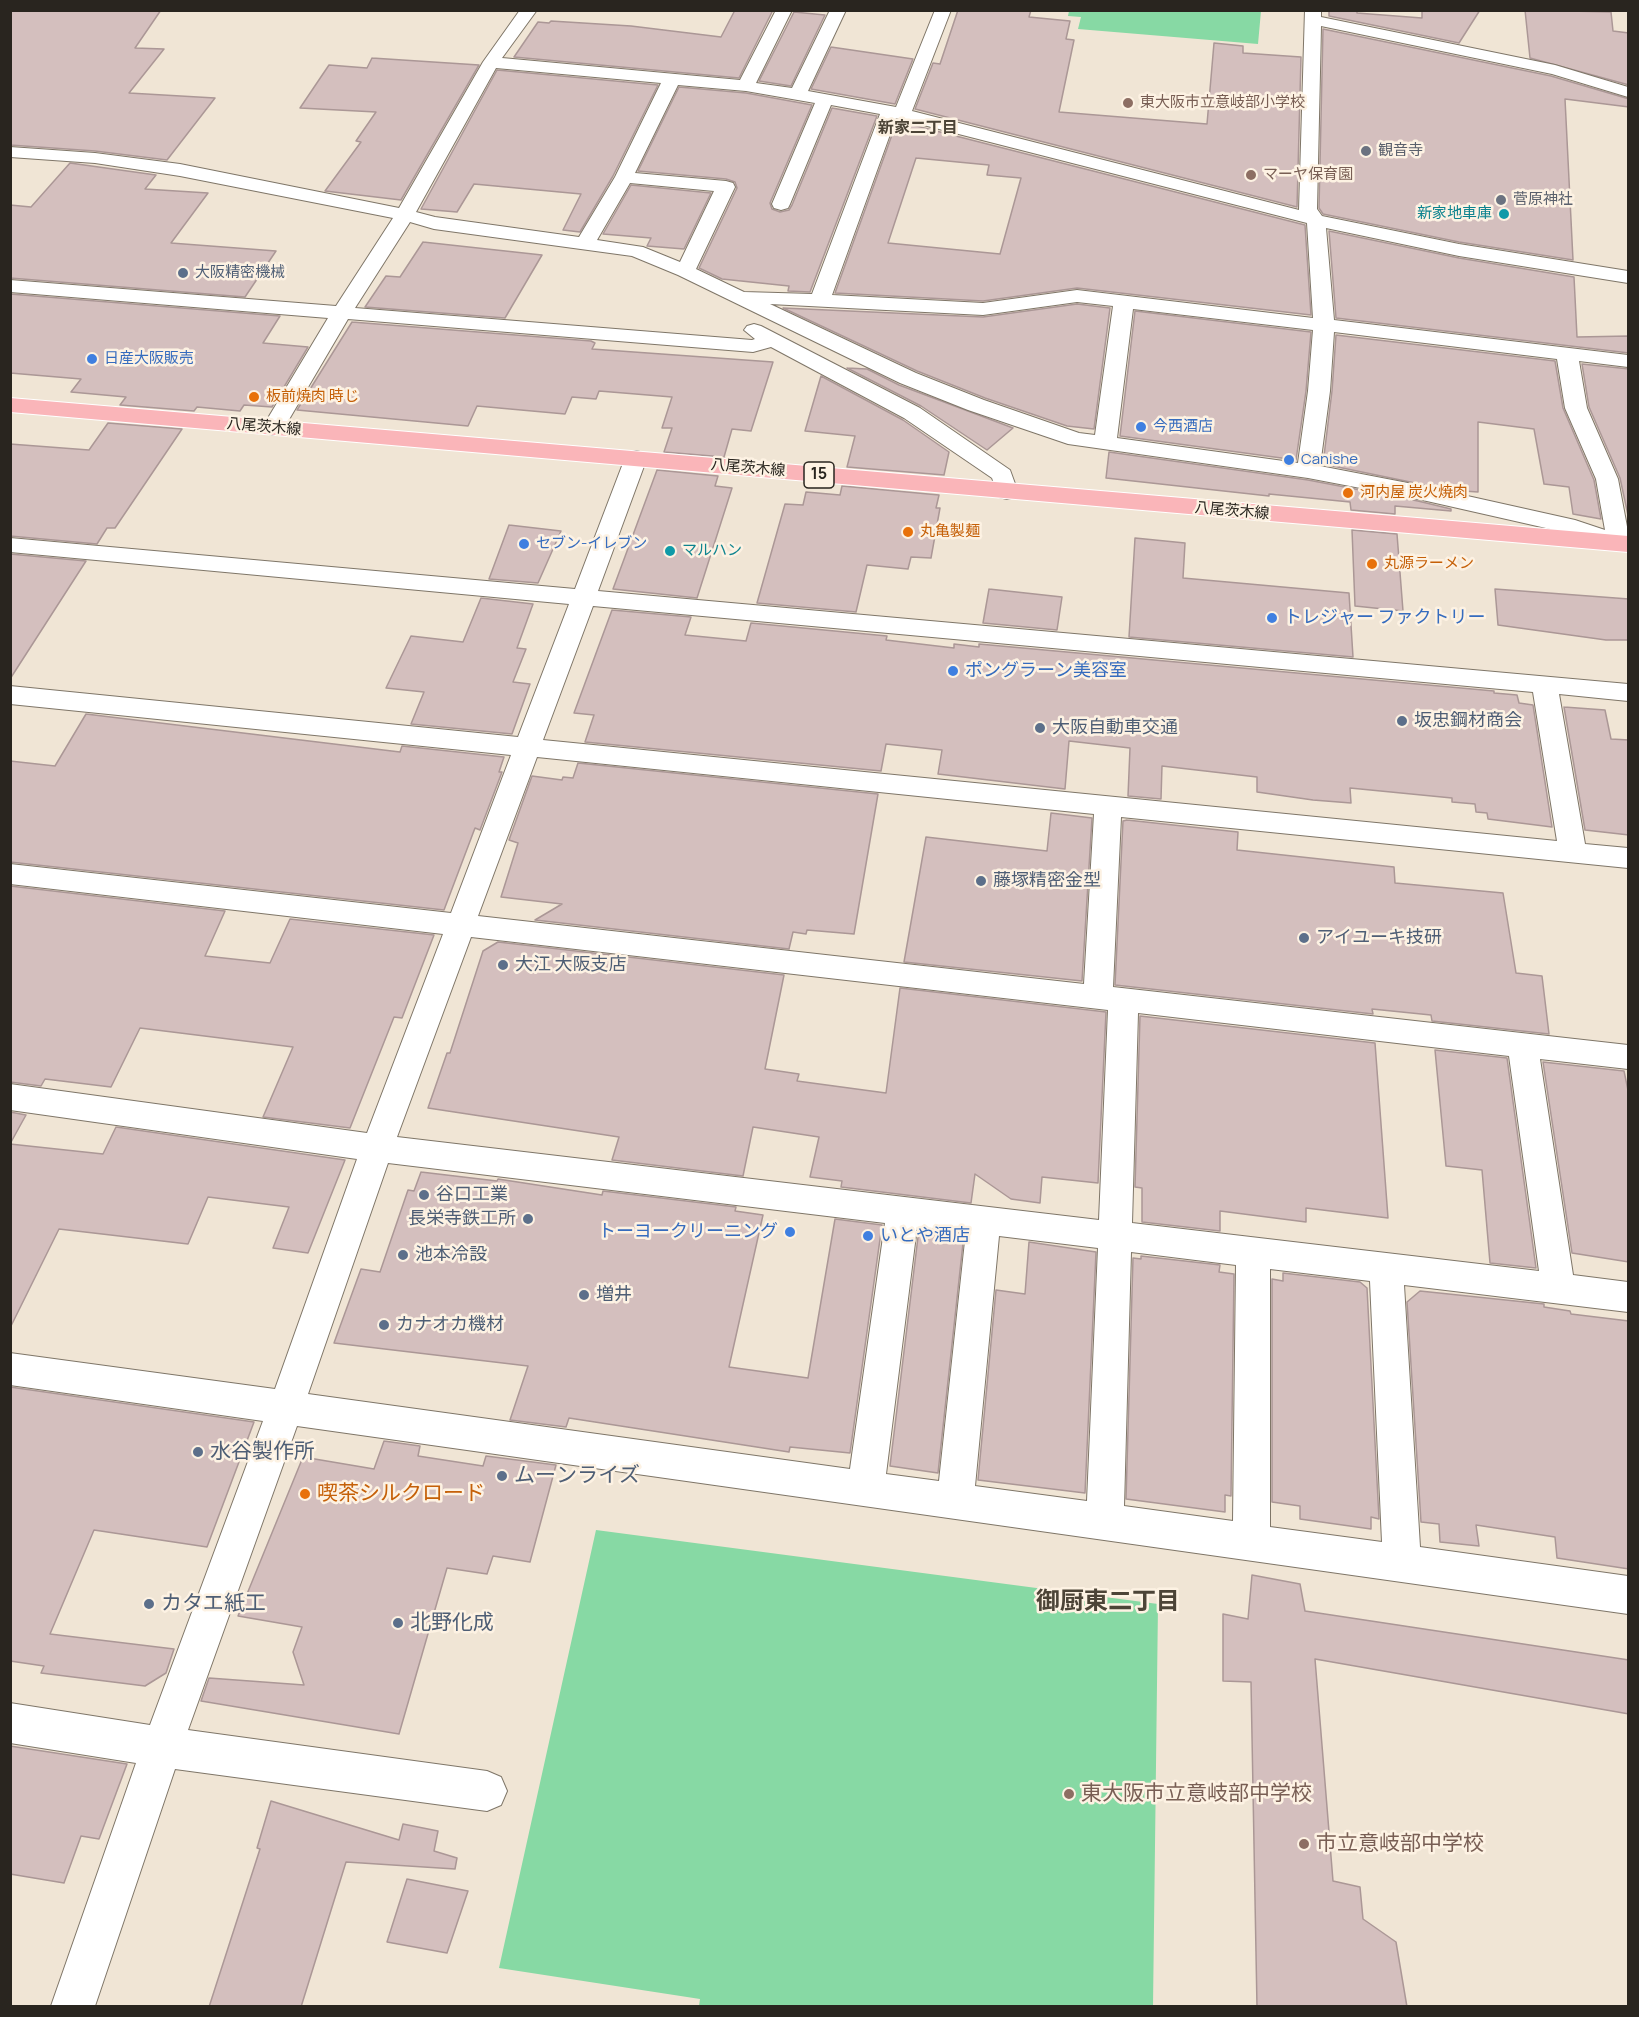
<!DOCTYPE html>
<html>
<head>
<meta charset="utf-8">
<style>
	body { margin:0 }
	#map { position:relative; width:1639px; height:2017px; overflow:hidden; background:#f0e5d5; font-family:Manrope,sans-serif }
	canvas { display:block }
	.frame { position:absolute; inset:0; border:12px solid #29251f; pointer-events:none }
</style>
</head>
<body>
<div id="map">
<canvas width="1639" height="2017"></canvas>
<div class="frame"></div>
</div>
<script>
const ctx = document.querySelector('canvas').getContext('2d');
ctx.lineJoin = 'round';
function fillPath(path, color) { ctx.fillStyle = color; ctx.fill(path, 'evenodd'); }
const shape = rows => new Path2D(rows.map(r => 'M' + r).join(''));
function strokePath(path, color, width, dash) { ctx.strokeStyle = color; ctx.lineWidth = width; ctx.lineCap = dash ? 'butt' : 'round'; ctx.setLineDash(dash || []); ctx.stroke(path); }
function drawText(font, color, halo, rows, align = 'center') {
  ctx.font = font + ' Manrope,"Noto Sans JP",sans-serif'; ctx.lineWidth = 5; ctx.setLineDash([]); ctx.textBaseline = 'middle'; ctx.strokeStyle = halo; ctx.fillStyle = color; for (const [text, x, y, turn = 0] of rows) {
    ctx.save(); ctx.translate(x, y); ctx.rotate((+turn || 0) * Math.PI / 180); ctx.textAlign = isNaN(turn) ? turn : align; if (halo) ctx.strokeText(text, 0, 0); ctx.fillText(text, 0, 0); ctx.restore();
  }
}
const green = shape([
	[1069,11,1261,11,1258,44,1078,29,1081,17,1068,16],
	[596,1530,1158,1604,1153,2006,699,2006,700,1999,499,1968]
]);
const building = shape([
	[10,10,161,10,135,48,164,49,129,93,215,98,167,160,95,151,10,145,10,10],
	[735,10,773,10,739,78,514,57,538,22,549,23,551,21,631,26,721,37,735,10],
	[958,10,1031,10,1029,17,1070,21,1066,39,1074,40,1059,112,1207,124,1214,43,1243,46,1243,53,1301,57,1297,207,915,109,933,63,940,64,958,10],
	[1329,10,1357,10,1357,13,1422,18,1422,10,1480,10,1459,43,1329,16,1329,10],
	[1525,10,1611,12,1613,31,1629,33,1629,85,1530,58,1525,10],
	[794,12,825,15,791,86,759,81,794,12],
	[1323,29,1551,76,1629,99,1629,107,1565,99,1573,260,1459,242,1323,214,1319,208,1323,29],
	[831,47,913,59,895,104,811,89,831,47],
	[372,58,479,65,401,200,325,191,361,142,356,141,376,112,300,108,329,65,367,68,372,58],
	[497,70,658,85,613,176,580,232,563,230,581,194,474,184,457,212,421,209,497,70],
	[679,87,746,93,812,105,770,203,772,209,780,212,789,210,792,205,832,108,877,116,810,292,788,291,789,286,722,279,699,268,737,188,735,182,726,179,638,171,679,87],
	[897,121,1305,225,1311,315,1077,288,983,301,835,293,897,121],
	[916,158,989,165,987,175,1021,178,1000,254,888,243,916,158],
	[70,163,156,175,145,189,208,193,171,243,276,251,245,297,10,278,10,205,31,207,70,163],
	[631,185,711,193,684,249,647,246,651,238,603,234,631,185],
	[1329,231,1459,258,1574,277,1577,337,1629,336,1629,353,1336,318,1329,231],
	[423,242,542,255,505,318,365,307,386,276,400,277,423,242],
	[10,294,280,316,263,343,308,347,272,407,244,405,240,411,197,407,194,411,120,405,126,397,71,392,81,379,10,373,10,294],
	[1077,304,1110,308,1094,429,1067,426,985,398,917,371,783,308,983,317,1077,304],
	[1135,311,1311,332,1306,391,1296,460,1120,436,1135,311],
	[352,322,591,341,595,343,592,349,773,362,751,431,732,429,724,457,664,452,672,428,662,428,672,397,599,391,596,399,572,397,565,414,477,406,468,426,297,410,352,322],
	[1336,335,1555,361,1563,408,1594,480,1601,519,1573,514,1569,487,1544,484,1534,429,1478,422,1478,492,1449,490,1323,464,1332,391,1336,335],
	[1582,364,1629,369,1629,520,1620,478,1589,407,1582,364],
	[847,368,867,369,899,385,1013,428,987,450,921,406,847,368],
	[821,376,903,420,949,452,944,475,847,467,855,436,805,431,821,376],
	[108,423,182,429,115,528,107,528,97,544,10,536,10,444,89,450,108,423],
	[1109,452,1308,480,1418,501,1451,509,1451,511,1395,506,1395,514,1351,510,1350,502,1269,494,1269,496,1106,478,1109,452],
	[657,470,718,476,715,486,732,488,697,598,613,589,657,470],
	[842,486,939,495,936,508,940,508,931,558,911,557,908,569,867,565,856,612,757,603,785,504,803,505,806,492,840,495,842,486],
	[509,525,561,531,538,583,489,579,509,525],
	[1352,530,1397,534,1403,611,1355,606,1352,530],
	[1135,538,1185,543,1183,578,1349,593,1353,657,1129,637,1135,538],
	[10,554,86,561,10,679,10,554],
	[989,589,1062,597,1057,630,983,623,989,589],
	[1495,589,1629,599,1629,640,1606,640,1498,625,1495,589],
	[481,598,533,604,517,648,526,649,513,682,530,684,512,734,411,724,424,692,386,688,411,636,463,642,481,598],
	[612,610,691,617,685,635,746,641,751,623,887,636,886,640,954,648,954,644,979,647,979,644,1494,691,1494,693,1517,695,1519,703,1533,705,1552,827,1488,819,1487,813,1476,812,1475,804,1452,802,1452,798,1350,788,1351,803,1313,800,1257,792,1257,777,1162,766,1161,799,1128,796,1130,748,1069,741,1065,789,938,774,942,750,886,744,881,771,585,742,594,715,574,713,612,610],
	[1564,707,1605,710,1611,739,1629,740,1629,835,1585,830,1564,707],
	[86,714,400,752,402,746,504,757,499,772,502,772,480,830,475,828,444,910,10,862,10,761,55,766,86,714],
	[578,763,878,794,854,934,807,930,806,934,793,932,789,949,535,920,562,904,501,897,518,843,509,840,532,776,562,780,563,777,573,778,578,763],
	[1051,813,1092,818,1082,981,904,962,926,837,1047,851,1051,813],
	[1127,820,1238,832,1237,850,1394,867,1395,883,1503,893,1516,973,1542,976,1549,1034,1432,1021,1431,1015,1372,1009,1373,1014,1115,985,1123,821,1127,820],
	[10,886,225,911,205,956,270,963,290,919,434,935,402,1018,394,1017,350,1128,263,1117,293,1047,140,1028,111,1087,45,1079,41,1086,10,1082,10,886],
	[498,942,784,975,765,1069,799,1074,797,1081,886,1093,900,988,1106,1012,1098,1183,1042,1177,1040,1203,1011,1199,975,1174,971,1203,841,1187,842,1181,810,1177,819,1137,753,1127,743,1176,612,1160,619,1137,428,1108,447,1053,450,1053,483,951,498,942],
	[1140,1016,1375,1043,1388,1218,1306,1208,1306,1222,1220,1211,1220,1231,1142,1222,1142,1188,1135,1187,1140,1016],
	[1435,1050,1507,1058,1536,1268,1490,1263,1482,1170,1446,1166,1435,1050],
	[1543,1062,1624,1071,1629,1095,1629,1262,1572,1253,1543,1062],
	[10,1112,26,1115,10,1144,10,1112],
	[116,1127,345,1160,308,1253,273,1248,289,1207,208,1197,188,1244,59,1229,10,1328,10,1144,103,1154,116,1127],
	[421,1172,497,1181,498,1179,602,1195,603,1191,736,1207,735,1211,763,1215,729,1367,808,1378,835,1219,882,1225,850,1453,790,1447,789,1452,569,1418,566,1427,510,1420,528,1366,334,1343,361,1269,380,1272,408,1190,414,1191,421,1172],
	[919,1229,964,1234,938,1473,890,1466,919,1229],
	[1029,1242,1096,1252,1085,1493,978,1480,996,1290,1025,1294,1029,1242],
	[1141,1256,1220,1265,1219,1272,1234,1274,1231,1496,1225,1495,1225,1512,1126,1499,1133,1258,1141,1259,1141,1256],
	[1283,1273,1360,1282,1367,1288,1379,1519,1371,1517,1371,1529,1300,1519,1300,1506,1272,1502,1272,1279,1283,1281,1283,1273],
	[1420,1291,1544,1304,1544,1307,1570,1311,1571,1314,1629,1321,1629,1569,1557,1558,1555,1537,1476,1525,1479,1546,1440,1542,1439,1524,1421,1522,1407,1302,1420,1291],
	[10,1387,254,1422,207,1547,94,1530,50,1634,174,1649,166,1673,145,1686,41,1673,44,1666,10,1661,10,1387],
	[384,1441,420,1446,418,1456,483,1466,486,1456,556,1465,530,1562,493,1556,487,1574,447,1568,399,1734,201,1701,209,1678,304,1685,293,1652,302,1627,238,1616,303,1457,374,1469,384,1441],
	[1252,1575,1300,1584,1305,1611,1629,1660,1629,1714,1315,1659,1333,1881,1360,1887,1363,1919,1396,1942,1407,2007,1257,2007,1251,1682,1223,1681,1223,1614,1248,1619,1252,1575],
	[10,1746,127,1764,99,1839,81,1836,64,1883,10,1874,10,1746],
	[271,1801,399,1840,403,1824,438,1831,434,1851,457,1858,455,1869,346,1862,301,2007,209,2007,260,1849,257,1848,271,1801],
	[407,1879,468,1891,447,1953,387,1942,407,1879]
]);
const street = shape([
	[520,10,537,10,502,58,740,80,776,10,792,10,756,83,792,88,830,10,846,10,808,91,896,107,935,10,951,10,912,111,1299,210,1305,10,1321,10,1321,17,1555,65,1628,87,1628,97,1552,74,1321,26,1317,209,1322,216,1459,244,1628,271,1628,283,1459,256,1326,228,1334,320,1628,355,1628,367,1579,361,1587,408,1618,479,1628,532,1628,547,1619,551,1568,533,1418,499,1308,478,1068,444,968,410,900,383,678,275,632,256,434,229,410,222,355,308,752,340,755,339,744,330,747,326,754,324,761,326,920,408,1010,470,1018,492,1015,497,1007,499,999,497,992,478,904,418,771,347,753,352,348,319,284,428,281,433,273,435,265,433,262,428,328,318,10,292,10,280,336,306,393,218,180,176,95,163,10,157,10,147,95,153,180,164,399,208,483,62,520,10],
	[496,68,661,83,615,177,579,237,435,217,416,212,496,68],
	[678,85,746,91,815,103,772,204,774,208,781,210,788,208,790,204,831,105,880,114,812,294,744,292,696,269,735,187,733,183,726,181,635,173,678,85],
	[896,118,1307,223,1313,318,1077,290,983,303,832,295,896,118],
	[630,183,714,191,680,262,643,247,597,240,630,183],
	[1077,302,1113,306,1095,435,1079,433,984,400,916,373,770,304,983,315,1077,302],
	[1133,309,1313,330,1308,391,1298,463,1117,438,1133,309],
	[1334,332,1557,359,1565,408,1596,479,1605,530,1575,520,1418,485,1320,466,1330,391,1334,332],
	[636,451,644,453,647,458,598,591,1628,684,1628,701,1559,694,1585,844,1628,848,1628,868,1121,817,1113,987,1628,1045,1628,1069,1540,1059,1573,1275,1628,1282,1628,1312,1404,1285,1420,1547,1628,1576,1628,1614,297,1426,188,1730,487,1771,501,1777,507,1791,501,1805,487,1811,175,1769,95,2006,51,2006,136,1763,10,1743,10,1703,150,1725,263,1421,10,1385,10,1353,275,1389,357,1159,10,1110,10,1084,367,1133,443,934,10,884,10,864,451,913,511,755,10,704,10,686,518,737,569,604,10,552,10,538,575,589,625,458,628,453,636,451],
	[593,606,1533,692,1557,841,543,740,593,606],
	[537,757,1094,814,1084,984,478,916,537,757],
	[471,937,1108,1010,1099,1220,397,1137,471,937],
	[1138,1013,1509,1056,1539,1271,1132,1223,1138,1013],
	[388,1163,885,1223,850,1469,308,1394,388,1163],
	[917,1227,966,1232,939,1481,886,1474,917,1227],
	[999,1236,1098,1248,1087,1501,975,1486,999,1236],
	[1131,1252,1236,1265,1233,1521,1124,1506,1131,1252],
	[1270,1269,1370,1281,1382,1542,1270,1527,1270,1269]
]);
const primary = shape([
	[10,398,1628,536,1628,552,10,412,10,398]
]);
const markers = [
	[1128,103,6,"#8d6e63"],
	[1366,151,6,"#6b7280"],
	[1251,175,6,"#8d6e63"],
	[1501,200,6,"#6b7280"],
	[1504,214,6,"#0f9aa8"],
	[183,273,6,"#5c6f8a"],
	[92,359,6,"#3f7fe0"],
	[254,397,6,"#e8710a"],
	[1141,427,6,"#3f7fe0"],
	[1289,460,6,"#3f7fe0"],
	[1348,493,6,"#e8710a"],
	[908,532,6,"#e8710a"],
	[524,544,6,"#3f7fe0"],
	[670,551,6,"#0f9aa8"],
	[1372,564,6,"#e8710a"],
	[1272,618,6,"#3f7fe0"],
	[953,671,6,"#3f7fe0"],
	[1402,721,6,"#5c6f8a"],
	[1040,728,6,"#5c6f8a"],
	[981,881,6,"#5c6f8a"],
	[1304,938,6,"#5c6f8a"],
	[503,965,6,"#5c6f8a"],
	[424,1195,6,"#5c6f8a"],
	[528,1219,6,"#5c6f8a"],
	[790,1232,6,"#3f7fe0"],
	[868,1236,6,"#3f7fe0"],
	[403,1255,6,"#5c6f8a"],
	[584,1295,6,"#5c6f8a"],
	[384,1325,6,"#5c6f8a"],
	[198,1452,6,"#5c6f8a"],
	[502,1476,6,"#5c6f8a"],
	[305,1494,6,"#e8710a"],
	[149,1604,6,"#5c6f8a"],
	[398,1623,6,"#5c6f8a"],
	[1069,1794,6,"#8d6e63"],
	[1304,1844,6,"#8d6e63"]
];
const farEducationnames = [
	["東大阪市立意岐部小学校",1140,103],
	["マーヤ保育園",1263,175]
];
const farWorshipnames = [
	["観音寺",1378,151],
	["菅原神社",1513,200]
];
const farCulturenames = [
	["新家地車庫",1492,214],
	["マルハン",682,551,"left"]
];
const farServicenames = [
	["大阪精密機械",195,273]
];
const farShopnames = [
	["日産大阪販売",104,359],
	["今西酒店",1153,427],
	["Canishe",1301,460],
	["セブン-イレブン",536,544]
];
const farFoodnames = [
	["板前焼肉 時じ",266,397],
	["河内屋 炭火焼肉",1360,493],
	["丸亀製麺",920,532],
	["丸源ラーメン",1384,564]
];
const farStreetnames = [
	["八尾茨木線",264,427,5],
	["八尾茨木線",748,468,5],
	["八尾茨木線",1232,511,5]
];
const farNeighbourhoodnames = [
	["新家二丁目",918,129]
];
const shields = [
	[819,475,30]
];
const shieldNames = [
	["15",819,475]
];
const shopNames = [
	["トレジャー ファクトリー",1284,618],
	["ポングラーン美容室",965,671],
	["トーヨークリーニング",778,1232,"right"],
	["いとや酒店",880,1236]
];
const serviceNames = [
	["坂忠鋼材商会",1414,721],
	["大阪自動車交通",1052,728],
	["藤塚精密金型",993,881],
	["アイユーキ技研",1316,938],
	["大江 大阪支店",515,965],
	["谷口工業",436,1195],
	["長栄寺鉄工所",516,1219,"right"],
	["池本冷設",415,1255],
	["増井",596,1295],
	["カナオカ機材",396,1325]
];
const nearServicenames = [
	["水谷製作所",210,1452],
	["ムーンライズ",514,1476],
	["カタエ紙工",161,1604],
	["北野化成",410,1623]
];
const nearFoodnames = [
	["喫茶シルクロード",317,1494]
];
const nearEducationnames = [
	["東大阪市立意岐部中学校",1081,1794],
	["市立意岐部中学校",1316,1844]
];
const nearNeighbourhoodnames = [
	["御厨東二丁目",1108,1602]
];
fillPath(green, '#87d9a4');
fillPath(building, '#d4bfbe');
strokePath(building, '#ab9796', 1.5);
strokePath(street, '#7f7668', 2);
strokePath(primary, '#fff', 2);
fillPath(street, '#fff');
fillPath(primary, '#fab5b9');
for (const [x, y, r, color] of markers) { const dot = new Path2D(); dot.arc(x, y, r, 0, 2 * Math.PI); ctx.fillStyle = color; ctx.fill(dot); strokePath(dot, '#fdf2e3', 2); }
drawText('15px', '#785e54', '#fdf2e3', farEducationnames, 'left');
drawText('15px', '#5b616d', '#fdf2e3', farWorshipnames, 'left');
drawText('15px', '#0d838f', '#fdf2e3', farCulturenames, 'right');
drawText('15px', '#4e5e75', '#fdf2e3', farServicenames, 'left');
drawText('15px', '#366cbe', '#fdf2e3', farShopnames, 'left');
drawText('15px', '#c56008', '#fdf2e3', farFoodnames, 'left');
drawText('15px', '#29251f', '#fdf2e3', farStreetnames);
drawText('bold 16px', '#4c4437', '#fdf2e3', farNeighbourhoodnames);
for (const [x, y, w] of shields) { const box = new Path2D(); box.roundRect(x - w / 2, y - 13, w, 26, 4.5); ctx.fillStyle = '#fdf2e3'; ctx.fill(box); strokePath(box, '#29251f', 1.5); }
drawText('bold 16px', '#29251f', null, shieldNames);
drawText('18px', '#366cbe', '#fdf2e3', shopNames, 'left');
drawText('18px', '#4e5e75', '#fdf2e3', serviceNames, 'left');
drawText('21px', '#4e5e75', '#fdf2e3', nearServicenames, 'left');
drawText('21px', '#c56008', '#fdf2e3', nearFoodnames, 'left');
drawText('21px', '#785e54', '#fdf2e3', nearEducationnames, 'left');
drawText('bold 24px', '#4c4437', '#fdf2e3', nearNeighbourhoodnames);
</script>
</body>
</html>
